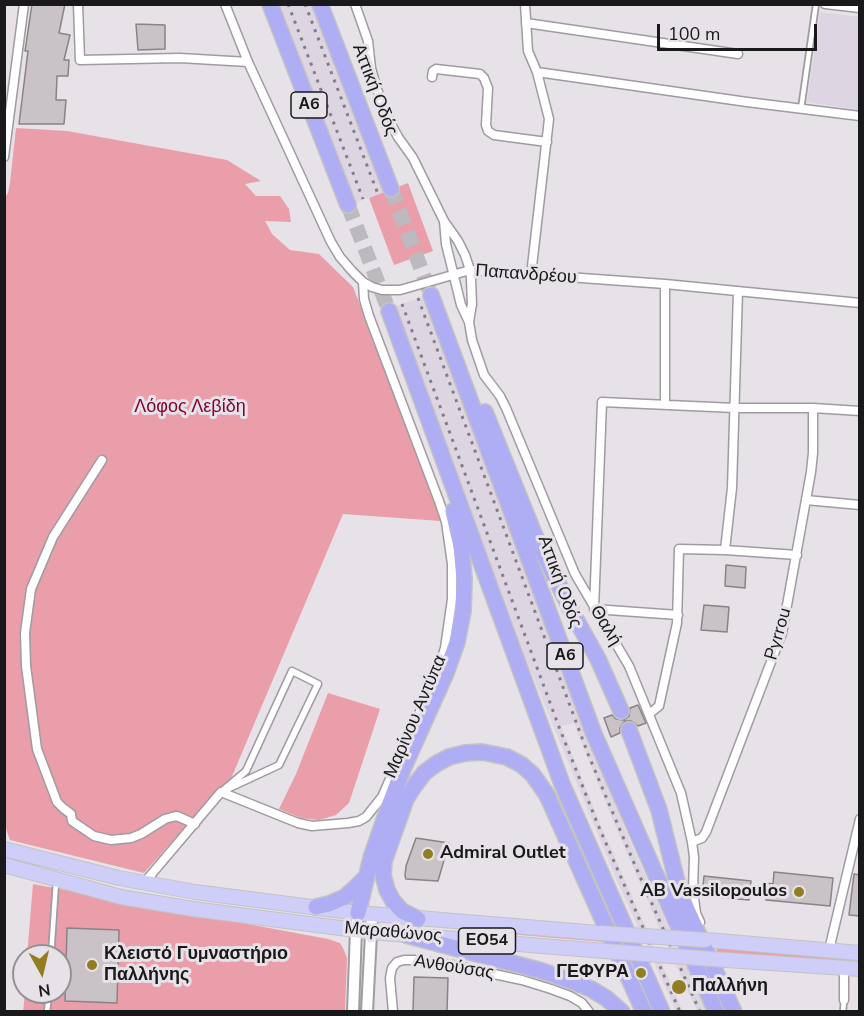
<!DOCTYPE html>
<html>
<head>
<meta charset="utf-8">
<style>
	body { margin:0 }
	#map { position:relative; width:864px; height:1016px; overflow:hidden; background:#e6e2e8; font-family:"Nunito Sans",sans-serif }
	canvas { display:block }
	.frame { position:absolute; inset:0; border:6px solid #19181a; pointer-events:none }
	.north { position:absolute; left:12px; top:944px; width:60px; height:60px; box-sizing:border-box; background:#e6e2e8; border:2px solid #949196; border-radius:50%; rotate:172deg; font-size:16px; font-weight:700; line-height:24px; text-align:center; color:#19181a }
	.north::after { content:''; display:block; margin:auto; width:21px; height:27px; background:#927d23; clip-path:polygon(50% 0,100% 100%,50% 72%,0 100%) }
	.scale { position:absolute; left:657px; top:24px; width:160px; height:27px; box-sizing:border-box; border:3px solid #19181a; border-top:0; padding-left:8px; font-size:18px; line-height:21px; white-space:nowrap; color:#19181a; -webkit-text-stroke:4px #e6e2e8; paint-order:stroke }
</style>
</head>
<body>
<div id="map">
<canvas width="864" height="1016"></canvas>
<div class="frame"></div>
<div class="north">N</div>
<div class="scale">100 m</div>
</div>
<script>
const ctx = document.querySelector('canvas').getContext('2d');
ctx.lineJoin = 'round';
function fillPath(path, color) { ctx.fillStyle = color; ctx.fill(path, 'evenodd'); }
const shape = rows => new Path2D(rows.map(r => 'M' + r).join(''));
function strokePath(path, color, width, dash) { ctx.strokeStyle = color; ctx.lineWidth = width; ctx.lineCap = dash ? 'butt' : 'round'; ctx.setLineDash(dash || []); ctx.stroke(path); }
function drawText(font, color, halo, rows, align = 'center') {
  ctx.font = font + ' "Nunito Sans",sans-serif'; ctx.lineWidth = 6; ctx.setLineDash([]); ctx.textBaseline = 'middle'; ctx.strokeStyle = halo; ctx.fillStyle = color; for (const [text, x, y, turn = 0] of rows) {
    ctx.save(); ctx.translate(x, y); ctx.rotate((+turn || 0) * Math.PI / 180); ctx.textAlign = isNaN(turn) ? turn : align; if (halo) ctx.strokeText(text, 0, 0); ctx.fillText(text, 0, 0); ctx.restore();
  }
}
const built = shape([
	[280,5,312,5,384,192,355,203],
	[820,12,859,17,859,110,807,102],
	[424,297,473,424,529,582,581,720,631,844,706,1011,697,1011,665,941,611,816,574,723,561,726,600,824,683,1011,676,1011,615,876,528,664,396,306]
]);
const green = shape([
	[16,128,67,131,227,160,261,181,245,184,256,196,280,196,289,209,291,222,265,221,272,234,290,250,319,254,353,287,405,418,441,521,343,514,230,781,218,790,144,873,10,840,5,826,4,199,8,193,10,183],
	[408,183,433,251,394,265,369,198],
	[328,693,380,709,349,803,336,815,319,820,301,818,279,809,296,774],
	[33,884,328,939,340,943,344,950,347,958,345,1011,23,1012,25,992,60,992,60,956,27,956],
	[490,931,602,937,604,942,484,932],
	[716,947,853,959,853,961,831,961,717,952]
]);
const building = shape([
	[32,4,65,4,59,33,70,35,64,60,69,60,68,76,57,76,56,100,66,100,64,124,19,124,28,51,25,51,32,4],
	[136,24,165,25,165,49,138,50,136,24],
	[726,565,746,567,745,588,725,586,726,565],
	[704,605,729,607,727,632,701,630,704,605],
	[638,705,646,723,638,726,631,721,625,721,620,728,620,733,611,737,604,718,612,715,616,719,624,720,629,716,630,708,638,705],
	[416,838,449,843,438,881,406,879,405,876,406,866,416,838],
	[774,872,833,878,830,906,766,900,767,883,773,884,774,872],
	[854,874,860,875,860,916,849,915,854,874],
	[704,876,751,881,749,900,702,896,704,876],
	[67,928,119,930,117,1003,65,1001,67,928],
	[414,977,448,978,447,1011,413,1011,414,977]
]);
const motorwayTunnel = shape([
	[391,189,431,295],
	[348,205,389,311]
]);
const service = shape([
	[801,109,816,4],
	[51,956,56,882],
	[47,1012,49,992],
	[843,1012,844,1000]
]);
const pedestrian = shape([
	[292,671,318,684,279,765,221,792,246,771,292,671]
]);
const minor = shape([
	[78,4,80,60,180,58,248,62],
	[225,4,248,62,331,242,340,257,352,271,363,282,372,287,382,290,400,290,470,270,665,284,860,303],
	[355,4,368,41,371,68,376,87,390,122,398,137,413,158,444,221,458,241,465,255,470,270,471,279,472,304,469,322],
	[525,4,528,51,537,72,549,119,531,275],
	[825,4,860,8],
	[526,23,738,54],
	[537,72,747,102,860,116],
	[432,77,433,71,436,69,480,74,484,78,488,88,486,125,488,131,494,135,547,142],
	[4,157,24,4],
	[444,221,446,244,461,305,469,322,472,340,484,375,500,396,506,408,575,574,629,666,681,793,692,842,694,857,693,891,696,913,700,922],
	[665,405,665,284],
	[102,460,53,537,31,589,25,633,26,666,37,749,57,802,63,808,71,814,72,821,94,836,111,840,131,838,141,834,165,819,172,817,177,816,195,824],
	[806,500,860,505],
	[725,550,732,488,738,291],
	[678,615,594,609,602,402,735,408,813,408,860,411],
	[649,714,659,706,677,623,679,549,725,550,797,555],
	[692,842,702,838,706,832,782,633,811,472,813,453,813,408],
	[144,883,221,792,298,823,312,826,348,823,359,821,366,817,382,797,437,673,445,648,452,599,452,564,446,522,439,501,369,316,364,299,363,282],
	[829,950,860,819],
	[844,1000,844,968],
	[393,1012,390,978,392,968,397,962,404,960,414,960,452,965,522,980,551,989,570,996,582,1003,589,1012]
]);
const tertiary = shape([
	[353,1012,356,930,358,913],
	[367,1012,372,914]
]);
const primary = shape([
	[4,849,119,878,195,892,358,913,599,933],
	[4,865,121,897,193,909,371,932,604,951],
	[706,940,860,953],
	[726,960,860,969]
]);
const motorway = shape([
	[270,4,348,205],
	[320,4,391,189],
	[431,295,594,734,716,1012],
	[389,311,562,784,662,1012],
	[485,412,535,536,573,614,598,659,621,711],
	[629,730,659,810,678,886,686,907,734,1012],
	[316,907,329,904,345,897,355,888,365,878],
	[358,913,371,858,389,806,403,769,446,673,457,642,463,611,464,579,461,546,453,511],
	[418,919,402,911,393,901,387,890,383,875,384,861,406,799,415,785,424,773,436,764,449,757,465,753,482,752,507,757,522,765,533,775,547,795,644,1012],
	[406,935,542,971,571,981,591,989,606,998,622,1012]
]);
const rail = shape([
	[288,4,363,199],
	[305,4,378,194],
	[418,298,588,754,634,863,700,1012],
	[402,304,559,727,598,825,680,1012]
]);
const primaryBridge = shape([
	[599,933,706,940],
	[604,951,726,960]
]);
const markers = [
	[428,854,6,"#927d23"],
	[799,892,6,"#927d23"],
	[92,965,6,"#927d23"],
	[641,973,6,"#927d23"],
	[679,987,8,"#927d23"]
];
const shields = [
	[309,105,36],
	[565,656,36],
	[487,941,57]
];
const shieldNames = [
	["Α6",309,105],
	["Α6",565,656],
	["ΕΟ54",487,941]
];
const streetNames = [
	["Αττική Οδός",374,90,69],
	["Παπανδρέου",526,275,4],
	["Αττική Οδός",559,582,70],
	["Θαλή",605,626,59],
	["Pyrrou",779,634,-74],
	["Μαρίνου Αντύπα",416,717,-67],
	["Μαραθώνος",393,933,5],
	["Ανθούσας",454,968,9]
];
const parkNames = [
	["Λόφος Λεβίδη",190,408]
];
const poiNames = [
	["Admiral Outlet",440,854],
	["AB Vassilopoulos",787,892,"right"],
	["Κλειστό Γυμναστήριο",104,955],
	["Παλλήνης",104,976],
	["ΓΕΦΥΡΑ",629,973,"right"],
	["Παλλήνη",692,987]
];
fillPath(built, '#ddd5e1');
fillPath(green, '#ea9ea9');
fillPath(building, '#c9c3c7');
strokePath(building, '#898386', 1.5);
strokePath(motorwayTunnel, '#bdbabf', 15, [15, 8]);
strokePath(service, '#9f9ba1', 8);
strokePath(pedestrian, '#9f9ba1', 9);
strokePath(minor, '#9f9ba1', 11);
strokePath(tertiary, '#9f9ba1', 14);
strokePath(primary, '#c3c3c3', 16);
strokePath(motorway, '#c3c3c3', 18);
strokePath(service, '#fff', 4.5);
strokePath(pedestrian, '#fff', 6);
strokePath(minor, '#fff', 8);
strokePath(tertiary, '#fff', 10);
strokePath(primary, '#cfcef9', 14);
strokePath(motorway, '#afaef5', 15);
strokePath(rail, '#817f83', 3, [3, 6]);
strokePath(primaryBridge, '#c3c3c3', 16, []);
strokePath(primaryBridge, '#cfcef9', 14);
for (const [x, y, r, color] of markers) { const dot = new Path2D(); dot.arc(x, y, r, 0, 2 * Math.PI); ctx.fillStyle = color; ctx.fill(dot); strokePath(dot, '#e6e2e8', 2); }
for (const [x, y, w] of shields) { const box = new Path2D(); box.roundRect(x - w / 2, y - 13, w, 26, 4.5); ctx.fillStyle = '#e6e2e8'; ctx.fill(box); strokePath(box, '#19181a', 1.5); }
drawText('bold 16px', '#19181a', null, shieldNames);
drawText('18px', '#19181a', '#e6e2e8', streetNames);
drawText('18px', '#7f0130', '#e6e2e8', parkNames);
drawText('bold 18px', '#19181a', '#e6e2e8', poiNames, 'left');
</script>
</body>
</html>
